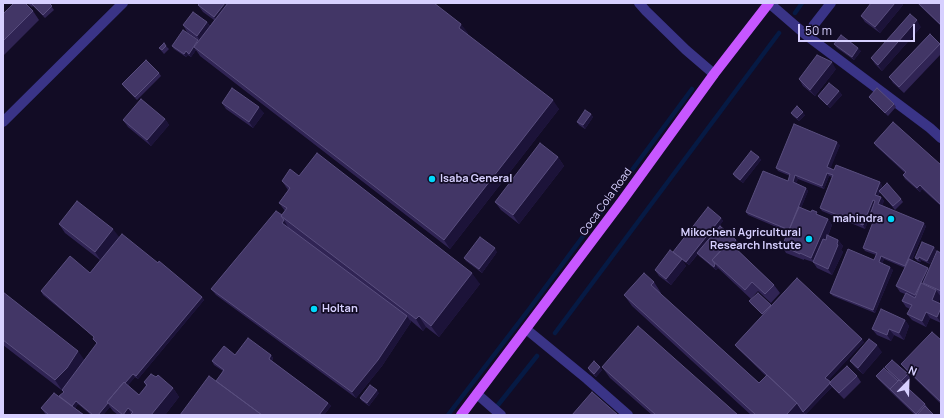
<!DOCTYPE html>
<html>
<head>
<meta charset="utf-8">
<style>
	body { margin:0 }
	#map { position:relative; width:944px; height:418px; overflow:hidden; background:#120c25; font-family:Manrope,sans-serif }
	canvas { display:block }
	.frame { position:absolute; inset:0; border:4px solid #d7d0ff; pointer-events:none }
	.north { position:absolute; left:888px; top:362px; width:40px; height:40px; -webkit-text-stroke:3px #120c25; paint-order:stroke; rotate:23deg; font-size:11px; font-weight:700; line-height:16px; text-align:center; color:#d7d0ff }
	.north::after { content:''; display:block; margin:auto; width:14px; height:18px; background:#d7d0ff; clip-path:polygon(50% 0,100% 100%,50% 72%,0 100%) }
	.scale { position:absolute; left:798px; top:24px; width:117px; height:18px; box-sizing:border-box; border:2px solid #d7d0ff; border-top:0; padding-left:5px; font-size:12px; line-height:14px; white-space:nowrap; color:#d7d0ff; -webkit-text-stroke:3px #120c25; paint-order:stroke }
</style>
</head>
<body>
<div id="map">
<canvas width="944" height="418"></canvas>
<div class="frame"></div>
<div class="north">N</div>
<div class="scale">50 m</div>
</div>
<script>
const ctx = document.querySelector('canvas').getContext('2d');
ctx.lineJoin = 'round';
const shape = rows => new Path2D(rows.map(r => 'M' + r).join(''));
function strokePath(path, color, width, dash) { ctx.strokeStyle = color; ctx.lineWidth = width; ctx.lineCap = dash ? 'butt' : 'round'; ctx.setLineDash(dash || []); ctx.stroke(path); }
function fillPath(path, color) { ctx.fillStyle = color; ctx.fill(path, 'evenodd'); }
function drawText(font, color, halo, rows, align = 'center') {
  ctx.font = font + ' Manrope,sans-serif'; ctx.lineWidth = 3.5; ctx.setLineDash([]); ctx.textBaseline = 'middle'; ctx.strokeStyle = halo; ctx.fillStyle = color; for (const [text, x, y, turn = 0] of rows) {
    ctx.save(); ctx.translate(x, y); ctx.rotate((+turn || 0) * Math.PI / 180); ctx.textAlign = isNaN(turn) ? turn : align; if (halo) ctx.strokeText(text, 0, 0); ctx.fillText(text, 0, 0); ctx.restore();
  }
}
const stream = shape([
	[795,13,802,3],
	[555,333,779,33],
	[498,405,537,356],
	[448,415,530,308,692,89]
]);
const minor = shape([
	[639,3,646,11,686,50,714,74],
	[769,3,806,35,930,128,941,138],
	[806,35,831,3],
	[3,122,123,3],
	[526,329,587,379,628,415],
	[477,394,501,415]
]);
const major = shape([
	[461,415,622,201,714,74,769,3]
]);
const wall = shape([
	[27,3,49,3,54,10,45,18,33,6,32,7],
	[871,3,902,3,903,5,880,33,865,22,861,16],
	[917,3,941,3,941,26],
	[198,5,468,33,467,34,559,109,450,249,200,56,196,50,191,57,188,55,186,57,174,49,172,46,199,40,187,32,183,25,207,22,210,26,214,20,203,12],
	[33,11,39,20,3,56,3,14],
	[921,27,882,71,875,64,871,58],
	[930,34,941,45,941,54,904,93,893,83,889,77],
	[834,44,861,51,854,60,837,48],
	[166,46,169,49,164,54,159,48],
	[836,69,815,96,803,86,799,79],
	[159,73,161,76,137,100,124,87,122,84],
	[839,91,842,95,830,108,820,99,818,96],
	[869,97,894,104,896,107,888,116,871,100],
	[222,103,264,113,253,128,226,109],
	[791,113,805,115,799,121,793,116],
	[591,114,593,117,585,129,579,125,577,122],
	[165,119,169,125,151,146,128,127,123,120],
	[874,143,941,165,941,206,922,189,920,192,905,179,903,175,905,173,876,146],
	[840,145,830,168,834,170,880,182,882,186,881,188,901,199,903,202,895,210,880,192,878,196,881,197,884,201,882,205,926,226,912,260,928,268,929,270,941,253,941,296,940,295,941,297,938,302,941,304,941,323,930,318,926,327,912,320,907,314,910,309,906,307,902,301,905,294,900,292,896,286,905,268,884,259,882,264,893,270,875,313,833,296,830,293,874,260,876,255,865,251,863,248,872,224,870,223,868,221,865,229,822,211,820,208,832,177,829,176,824,189,798,179,796,183,806,188,808,191,801,208,828,219,832,225,828,236,838,240,843,246,841,250,843,252,832,275,817,268,813,262,804,259,804,260,786,253,782,246,788,232,748,215,746,212,788,181,790,176,778,171,776,168],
	[558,157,564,166,519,224,501,210,495,202],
	[759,157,761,160,743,183,735,177,733,174],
	[299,176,480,284,439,337,426,327,423,331,410,320,411,322,382,366,356,398,216,295,211,289,282,215,285,211,279,203,288,190,282,181],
	[721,218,723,221,713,234,736,240,739,243,735,248,774,285,780,293,771,303,758,291,751,299,718,268,716,270,699,256,698,254,689,265,682,260,686,266,671,285,659,276,655,270,675,255,673,252],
	[59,224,119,237,158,263,202,297,204,300,138,379,135,377,128,385,139,395,146,386,144,382,156,377,173,388,179,397,165,415,118,415,113,411,110,407,103,415,91,415,78,404,75,408,84,415,46,415,41,408,60,397,64,392,3,345,3,292,84,360,97,344,93,339,94,337,43,295,41,291,90,273,100,260,65,233],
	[934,247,936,251,930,264,921,260,921,262,917,261,915,258],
	[497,252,482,273,466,261,464,258],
	[654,282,661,293,661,294,759,383,766,376,737,348,735,345,763,315,751,304,749,301,771,305,771,306,864,342,828,380,831,382,857,376,861,382,844,399,832,387,805,415,804,414,804,415,751,415,632,306,624,295],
	[905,320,909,326,904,340,894,335,891,341,877,335,872,329],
	[941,340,941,404,906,370,901,364],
	[882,352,863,374,855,367,850,361],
	[235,355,271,355,273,358,272,361,328,403,331,406,324,415,180,415,216,381,223,371,214,365,212,361],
	[600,367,602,370,596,377,590,372,588,368],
	[602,367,738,415,652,415,610,378],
	[885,367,908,374,910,378,904,384,925,404,930,411,934,415,915,415,895,396,878,379,876,376,888,371],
	[379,393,369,406,362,401,360,398]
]);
const shadedWall = shape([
	[225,3,233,3,219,23,214,17],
	[895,3,902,3,903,5,880,33,875,27],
	[917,20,921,27,882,71,878,65],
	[207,22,211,29,201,42,197,36],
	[461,24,468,33,465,36,459,28],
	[198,40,200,43,194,47,196,50,191,57,189,54],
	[858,48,861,51,854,60,852,57],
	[186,51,188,55,186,57,184,54],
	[832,62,836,69,815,96,810,90],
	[839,91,842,95,830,108,827,105],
	[553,100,559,109,450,249,444,240],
	[259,107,264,113,253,128,249,122],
	[803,112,805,115,799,121,797,118],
	[591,114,593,117,585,129,583,125],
	[165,119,169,125,151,146,147,140],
	[837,142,840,145,830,170,827,167],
	[558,157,564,166,519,224,513,215],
	[759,157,761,160,743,183,740,180],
	[827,173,829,176,824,189,822,186],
	[795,175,798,179,795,185,793,182],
	[880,182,882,186,877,198,875,195],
	[920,185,922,189,920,192,917,188],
	[806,188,808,191,791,233,789,230],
	[881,197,884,201,881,207,878,204],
	[873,200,875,203,865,229,863,225],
	[721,218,723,221,689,265,686,262],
	[828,219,832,225,816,264,811,258],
	[284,220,288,227,287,229,282,223],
	[924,223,926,226,908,269,906,266],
	[113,229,120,238,101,261,95,252],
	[736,240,739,243,719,266,716,263],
	[838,240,843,246,841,250,843,252,832,275,828,269],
	[934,247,936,251,930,264,927,261],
	[495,248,497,252,482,273,479,269],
	[881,256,884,259,881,266,879,262],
	[919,257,921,260,921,262,918,259],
	[682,259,686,266,671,285,666,279],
	[715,264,718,268,716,270,714,267],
	[890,267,893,270,875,313,873,310],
	[928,268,932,274,923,283,926,287,919,301,915,295],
	[472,273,480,284,439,337,431,326],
	[936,290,941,297,937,306,932,300],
	[202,297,204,300,138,379,136,376],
	[941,308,941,323,937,317],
	[926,312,930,318,926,327,922,321],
	[407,316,411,322,382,366,356,398,352,392],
	[419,316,426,327,423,331,416,319],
	[905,320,909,326,904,340,899,333],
	[889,329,894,335,891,341,887,335],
	[862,339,864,342,828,381,825,378],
	[877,345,882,352,863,374,858,368],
	[78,351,86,362,74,379,63,392,55,380],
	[271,355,273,358,271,362,269,359],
	[600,367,602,370,596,377,594,374],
	[133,374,135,377,111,405,108,403],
	[830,384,832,387,805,415,803,412],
	[173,388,179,397,165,415,151,415],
	[377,390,379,393,369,406,367,403],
	[76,401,78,404,74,410,71,407],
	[108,403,110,407,103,415,98,415],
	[328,403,331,406,324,415,319,415],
	[797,403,805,414,804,415,786,415],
	[128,408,132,415,123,415]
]);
const building = shape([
	[14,3,25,3,33,11,3,41,3,14,14,3],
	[32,3,49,3,52,6,43,15,32,4,32,3],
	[200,3,225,3,214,17,198,5,200,3],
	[228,3,434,3,461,24,459,28,553,100,444,240,194,47,228,3],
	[871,3,895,3,875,27,861,16,871,3],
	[918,3,941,3,941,25,918,3],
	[193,12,207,22,197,36,183,25,193,12],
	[910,14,917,20,878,65,871,58,910,14],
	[183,30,198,40,189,54,186,51,184,54,172,46,183,30],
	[930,34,940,44,899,87,889,77,930,34],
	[841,35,858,48,852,57,834,44,841,35],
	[164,43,166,46,162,50,159,48,164,43],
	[817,55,832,62,810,90,799,79,817,55],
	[146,60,159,73,135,97,122,84,146,60],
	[829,83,839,91,827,105,818,96,829,83],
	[232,88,259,107,249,122,222,103,232,88],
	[877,88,894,104,885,113,869,97,877,88],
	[141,99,165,119,147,140,123,120,141,99],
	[797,106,803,112,797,118,791,113,797,106],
	[585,110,591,114,583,125,577,122,585,110],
	[893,122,941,165,941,205,920,185,917,188,903,175,906,172,874,143,893,122],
	[794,124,837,142,827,167,834,170,836,165,880,182,875,195,881,197,878,204,924,223,905,266,881,256,879,262,890,267,873,310,830,293,848,249,874,260,877,253,863,248,873,222,868,220,875,201,873,200,863,225,820,208,833,175,827,173,822,186,795,175,793,182,806,188,789,230,746,212,763,171,788,181,790,174,776,168,794,124],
	[540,143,558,157,513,215,495,202,540,143],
	[751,151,759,157,740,180,733,174,751,151],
	[317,153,472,273,431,326,419,316,416,319,281,216,287,208,279,203,290,188,282,181,290,169,299,176,317,153],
	[887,183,901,199,893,206,879,191,887,183],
	[77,201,113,229,95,252,59,224,77,201],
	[708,207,721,218,686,262,673,252,708,207],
	[799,207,811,212,812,210,817,212,816,214,828,219,811,258,800,253,800,254,782,246,799,207],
	[276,211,282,215,281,216,284,220,282,223,407,316,378,360,352,392,211,289,276,211],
	[720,226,736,240,732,245,729,242,712,260,715,264,714,267,697,253,720,226],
	[122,234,158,263,159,261,202,297,136,376,133,374,125,383,124,382,107,402,108,403,98,415,93,415,76,401,72,406,59,396,64,392,62,390,97,343,93,339,94,337,41,291,70,256,90,273,122,234],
	[827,235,838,240,837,244,838,245,828,269,813,262,823,239,826,240,827,235],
	[480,237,495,248,479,269,464,258,480,237],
	[729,242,774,285,765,294,752,282,745,290,712,260,729,242],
	[922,242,934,247,927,261,919,257,918,259,915,258,922,242],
	[670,250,682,259,666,279,655,270,670,250],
	[937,251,941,253,941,291,923,283,937,251],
	[909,259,928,268,915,295,896,286,909,259],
	[644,273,654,282,651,285,759,383,767,375,797,403,786,415,756,415,624,295,644,273],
	[797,278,862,339,825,378,831,382,803,412,797,403,735,345,797,278],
	[921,283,936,290,932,300,941,304,941,308,937,317,926,312,922,321,907,314,912,305,902,301,906,293,915,298,921,283],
	[3,292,78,351,67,368,55,380,3,340,3,292],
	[758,293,771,305,762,314,749,301,758,293],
	[881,309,905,320,899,333,889,329,887,335,872,329,881,309],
	[638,326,738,415,656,415,602,367,638,326],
	[932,332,941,340,941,402,901,364,932,332],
	[248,338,271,355,269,359,328,403,319,415,262,415,216,381,224,370,212,361,224,346,235,355,248,338],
	[869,339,877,345,858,368,850,361,869,339],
	[892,360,908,374,901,381,899,380,885,367,892,360],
	[594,361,600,367,594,374,588,368,594,361],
	[847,366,857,376,839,393,829,383,847,366],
	[884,368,898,381,890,389,892,391,876,376,884,368],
	[151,374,156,377,158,375,173,388,151,415,130,415,133,412,128,408,123,415,107,402,124,382,139,395,147,385,144,382,151,374],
	[209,376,262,415,180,415,209,376],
	[899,380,925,404,916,414,890,389,899,380],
	[370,385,377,390,367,403,360,398,370,385],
	[592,392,618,415,572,415,592,392],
	[54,393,84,415,49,415,41,408,54,393],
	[925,406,934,415,917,415,925,406]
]);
const markers = [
	[432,179,4,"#00d8fb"],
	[891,219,4,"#00d8fb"],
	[809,239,4,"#00d8fb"],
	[314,309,4,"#00d8fb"]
];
const poiNames = [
	["Isaba General",440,179],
	["mahindra",883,219,"right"],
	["Mikocheni Agricultural",801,233,"right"],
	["Research Instute",801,246,"right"],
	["Holtan",322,309]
];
const streetNames = [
	["Coca Cola Road",606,202,-54]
];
strokePath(stream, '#061a44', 4.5);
strokePath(minor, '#3a3487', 10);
strokePath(major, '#c757ff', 10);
fillPath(wall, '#302454');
fillPath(shadedWall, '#1c1339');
fillPath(building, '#423666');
strokePath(building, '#594e7e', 1);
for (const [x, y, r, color] of markers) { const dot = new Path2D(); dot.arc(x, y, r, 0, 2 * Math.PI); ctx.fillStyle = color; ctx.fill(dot); strokePath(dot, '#120c25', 1.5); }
drawText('bold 11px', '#d7d0ff', '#120c25', poiNames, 'left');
drawText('11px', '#d7d0ff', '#120c25', streetNames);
</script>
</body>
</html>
